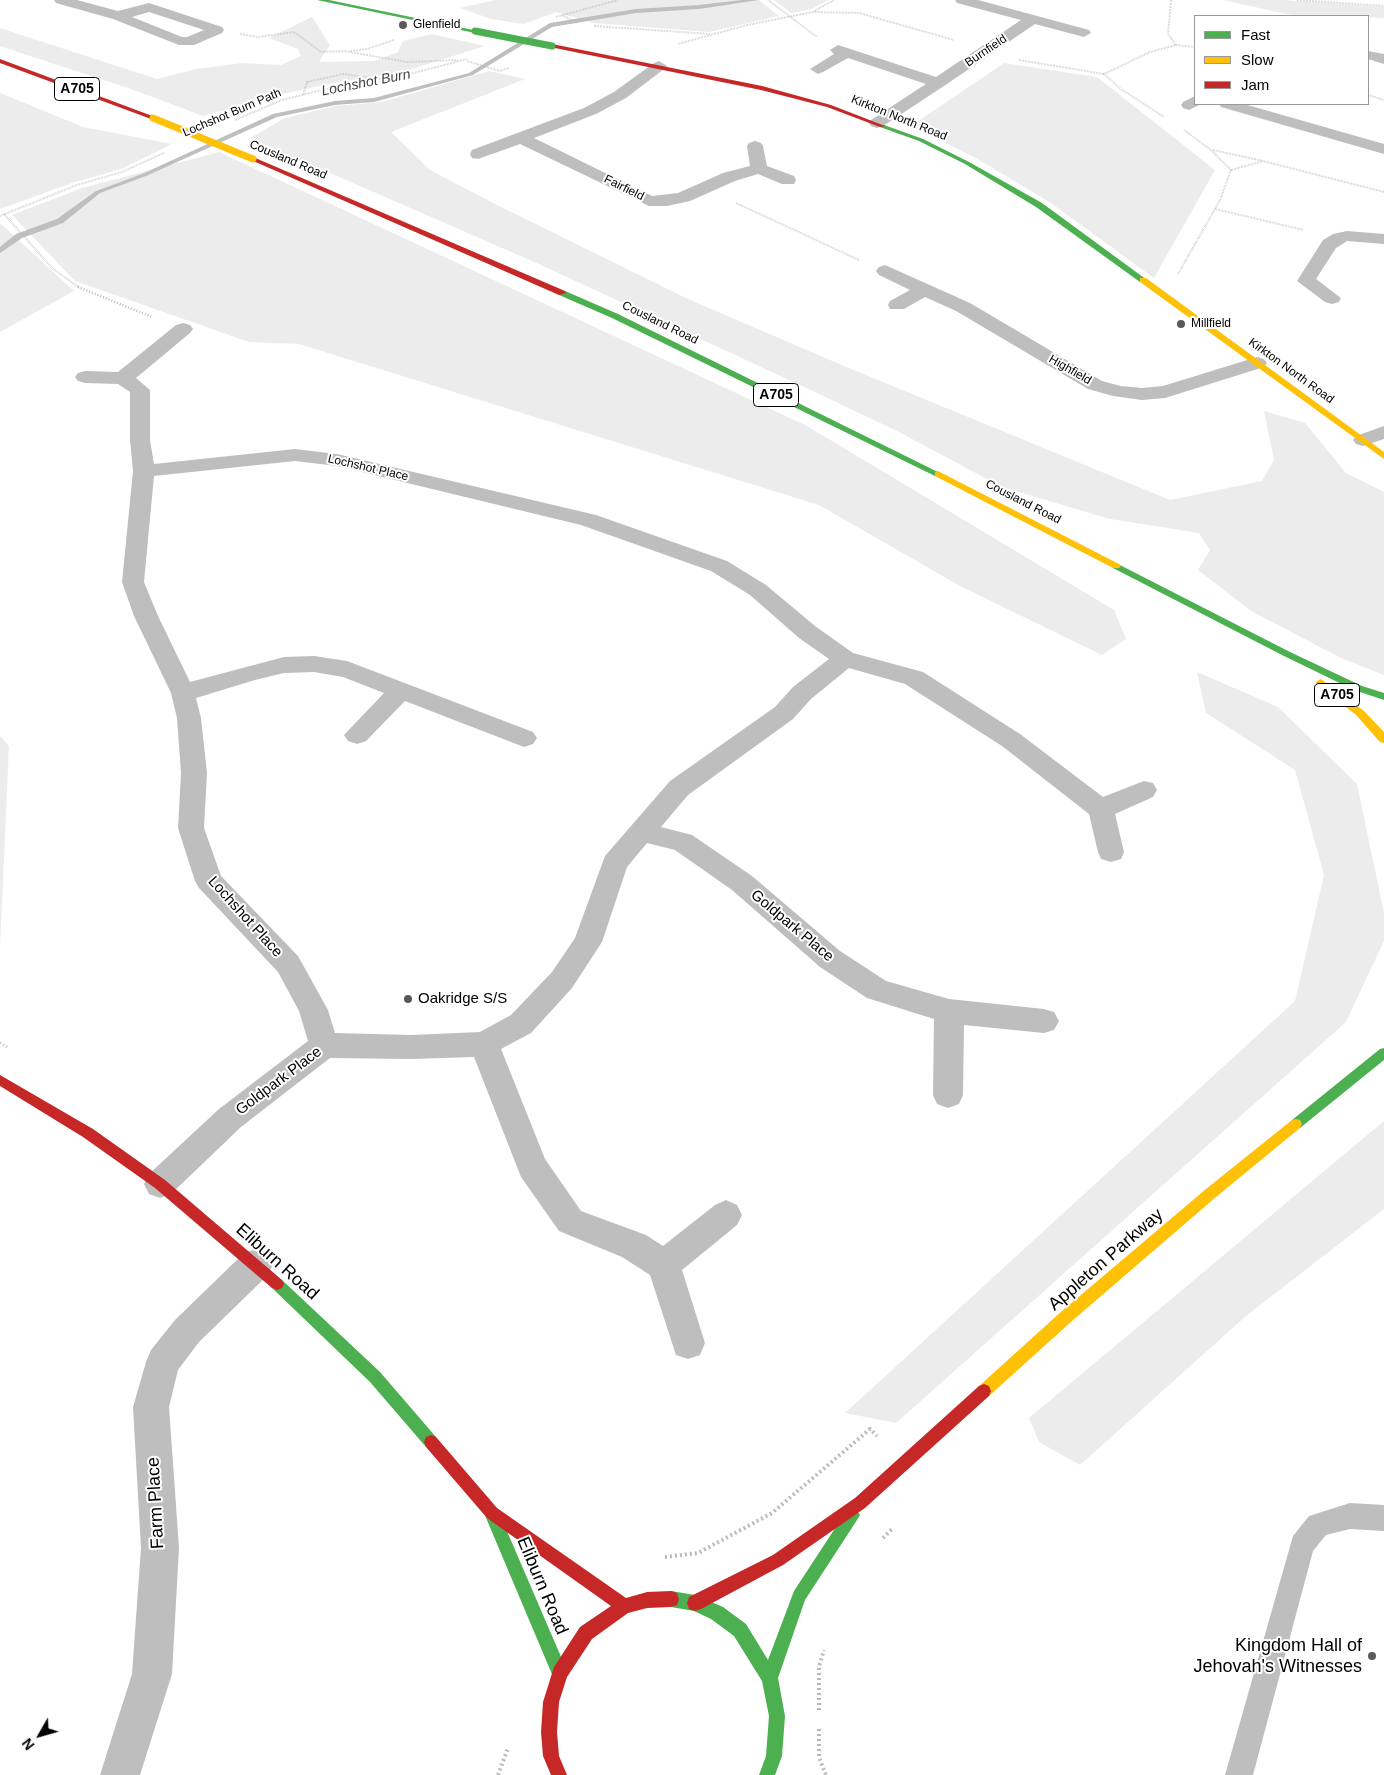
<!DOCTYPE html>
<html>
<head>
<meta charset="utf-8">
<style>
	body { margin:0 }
	#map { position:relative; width:1384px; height:1775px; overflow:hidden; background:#fff; font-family:Arial,sans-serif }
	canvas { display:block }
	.legend { position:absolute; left:1194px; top:15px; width:175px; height:90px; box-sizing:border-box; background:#fff; border:1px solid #999; margin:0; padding:6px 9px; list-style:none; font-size:15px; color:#000 }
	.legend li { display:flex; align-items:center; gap:10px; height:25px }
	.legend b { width:25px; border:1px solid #999 }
	.north { position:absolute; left:15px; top:1710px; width:50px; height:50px; -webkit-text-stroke:4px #fff; paint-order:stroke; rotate:232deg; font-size:14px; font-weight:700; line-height:20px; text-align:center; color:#000 }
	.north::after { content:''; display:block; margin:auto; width:18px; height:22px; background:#000; clip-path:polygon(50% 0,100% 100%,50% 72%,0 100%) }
</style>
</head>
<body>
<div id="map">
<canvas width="1384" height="1775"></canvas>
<ul class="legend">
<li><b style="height:6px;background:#4caf50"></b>Fast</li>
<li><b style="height:6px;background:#ffc107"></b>Slow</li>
<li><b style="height:6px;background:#c62828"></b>Jam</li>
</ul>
<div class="north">N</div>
</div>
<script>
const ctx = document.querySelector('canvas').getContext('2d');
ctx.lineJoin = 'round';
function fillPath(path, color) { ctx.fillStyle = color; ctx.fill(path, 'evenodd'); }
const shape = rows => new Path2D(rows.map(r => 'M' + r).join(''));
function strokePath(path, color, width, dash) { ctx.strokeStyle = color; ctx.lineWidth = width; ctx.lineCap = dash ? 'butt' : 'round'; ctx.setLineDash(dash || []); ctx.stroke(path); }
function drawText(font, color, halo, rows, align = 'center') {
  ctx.font = font + ' Arial,sans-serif'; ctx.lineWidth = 4; ctx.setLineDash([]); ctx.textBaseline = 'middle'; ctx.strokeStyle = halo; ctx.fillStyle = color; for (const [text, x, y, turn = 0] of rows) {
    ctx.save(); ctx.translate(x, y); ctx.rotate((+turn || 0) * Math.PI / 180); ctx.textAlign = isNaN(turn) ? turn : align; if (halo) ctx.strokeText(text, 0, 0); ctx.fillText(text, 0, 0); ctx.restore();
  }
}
const green = shape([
	[495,0,759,0,779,16,709,32,593,23,556,12,524,24,491,19,460,8],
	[774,0,828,0,812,9,791,13],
	[1223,0,1284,0,1384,7,1384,18,1291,15],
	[312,17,330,45,319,62,374,61,398,52,403,41,432,34,485,46,393,75,338,82,273,96,203,116,131,89,0,46,0,28,157,79,196,69,242,63,281,65,301,56,298,49,269,38],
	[1004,63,1097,77,1215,170,1154,278,1051,203,974,157,911,126],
	[489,71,525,79,391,132,430,170,497,205,688,299,844,366,1170,500,1262,481,1274,460,1264,411,1305,423,1346,473,1384,492,1384,675,1341,658,1251,611,1198,570,1210,550,1199,533,1110,519,1002,487,899,432,817,393,541,265,250,138,285,118,336,106,382,102],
	[0,93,83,127,172,144,121,169,72,183,0,209],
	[219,152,807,426,1114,610,1126,639,1102,655,960,586,819,505,299,344,249,342,75,281,12,215,82,188],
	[0,223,74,291,0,332],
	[1197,672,1278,707,1357,784,1384,913,1384,941,1346,1022,896,1423,845,1413,1295,1001,1324,875,1295,770,1206,713],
	[0,736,9,746,0,948],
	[1384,1121,1384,1209,1246,1316,1080,1465,1039,1442,1029,1418]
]);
const stream = shape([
	[742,0,759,0,699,9,636,13,552,27,473,75,374,102,335,105,277,117,146,176,100,193,63,223,22,238,0,253,0,247,16,234,57,219,96,191,142,174,273,114,335,101,374,98,469,73,550,23,636,9,699,5,742,0]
]);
const pathFar3 = shape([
	[768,0,817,37],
	[1171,0,1168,34,1176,45,1195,47],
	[1297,0,1384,6],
	[814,11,834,0],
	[562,15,578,23],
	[556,17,618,0],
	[594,26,710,34],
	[240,34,258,37,294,32,321,52,344,51,407,62,458,60],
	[678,44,747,25,813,12,859,13,954,40],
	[350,51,367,49,394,40],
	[1019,60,1104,74],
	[467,61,500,71,509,68],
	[303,95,307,82,343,74,386,80],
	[1368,95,1384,100],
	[1164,117,1121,89,1104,74,1150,52,1176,45],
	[235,120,282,100,326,89,364,86,467,59],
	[1213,150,1263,161],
	[1231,170,1263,161,1384,192],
	[736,203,859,260],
	[1215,209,1304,230],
	[4,214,52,268,80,288],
	[0,216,77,185,122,172,164,153],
	[1178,274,1220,200,1231,170,1211,150,1184,130]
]);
const pathFar2 = shape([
	[78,287,152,317]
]);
const pathFar1 = shape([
	[0,1043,7,1047]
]);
const path = shape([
	[883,1538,893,1528],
	[665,1557,698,1553,772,1513,870,1429,877,1436],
	[819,1710,819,1666,824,1650],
	[819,1729,819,1758,826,1775],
	[498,1775,508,1748]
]);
const lane = shape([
	[1350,1503,1384,1505,1384,1531,1350,1529,1326,1535,1313,1551,1253,1775,1225,1775,1293,1536,1309,1516,1350,1503]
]);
const street = shape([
	[54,0,77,0,118,11,149,3,222,27,224,30,222,33,194,45,179,45,113,19,56,3,54,0],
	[149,12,204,30,187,37,182,37,132,17,149,12],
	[955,0,978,0,1089,30,1091,33,1084,37,1035,24,944,86,883,126,877,128,871,126,869,123,871,120,926,84,848,58,823,72,818,74,810,69,834,54,830,50,838,45,936,77,1021,20,957,3,955,0],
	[1368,51,1384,54,1384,64,1368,59,1368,51],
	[659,61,667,66,664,69,626,98,596,114,534,138,652,196,678,193,723,173,750,166,747,146,749,143,755,141,761,143,763,146,767,166,794,176,796,180,794,184,782,184,758,174,735,181,690,201,667,206,649,206,520,144,478,159,472,158,470,154,472,150,584,108,614,92,654,63,659,61],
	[1195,96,1195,104,1201,104,1189,110,1183,108,1181,105,1183,102,1195,96],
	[1219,104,1244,104,1384,144,1384,154,1221,107,1219,104],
	[1347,231,1384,234,1384,244,1347,241,1336,248,1316,279,1341,298,1339,302,1332,304,1325,302,1297,281,1323,240,1333,234,1347,231],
	[885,265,970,303,1102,381,1121,386,1142,388,1163,386,1257,357,1264,359,1267,363,1264,367,1165,398,1142,400,1113,396,1088,389,956,311,925,297,904,309,890,309,888,305,890,301,910,290,879,275,876,271,879,267,885,265],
	[183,323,190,325,193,329,190,333,136,378,150,390,150,440,154,464,295,449,337,454,596,515,727,561,766,585,815,626,853,653,923,672,1020,734,1103,797,1144,781,1153,783,1157,790,1153,797,1115,814,1124,852,1121,859,1111,862,1101,859,1098,852,1089,814,1002,746,905,684,849,668,811,699,793,719,688,795,661,827,692,835,752,876,840,951,886,981,949,999,1044,1009,1054,1012,1059,1021,1054,1030,1044,1033,964,1025,963,1095,959,1104,948,1108,937,1104,933,1095,934,1019,867,998,820,967,732,890,675,850,647,843,627,867,602,942,572,988,531,1033,501,1049,545,1159,581,1211,646,1235,663,1246,715,1205,726,1200,737,1205,742,1215,737,1225,682,1270,705,1343,700,1355,688,1359,676,1355,650,1275,622,1257,559,1231,521,1177,474,1057,411,1059,330,1058,241,1127,171,1194,160,1198,149,1194,144,1184,149,1174,219,1109,308,1041,299,1011,278,972,199,888,195,881,178,828,181,773,177,718,171,693,134,616,122,582,133,471,130,440,130,392,118,384,85,383,78,381,75,377,78,373,85,371,118,372,176,325,183,323],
	[295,461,337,466,581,525,711,571,750,595,799,638,829,659,793,687,775,707,670,781,605,856,575,938,552,972,511,1015,480,1032,411,1035,335,1033,328,1010,298,956,221,876,204,828,207,773,201,718,196,698,255,680,284,673,314,672,343,677,384,693,344,735,348,741,357,744,366,741,405,701,524,747,533,744,537,738,533,732,347,661,314,656,284,657,190,682,158,616,144,582,154,476,295,461],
	[1384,426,1384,439,1363,446,1356,444,1353,440,1356,436,1384,426],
	[256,1249,268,1253,273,1264,268,1275,199,1342,178,1370,169,1407,179,1548,172,1674,140,1775,100,1775,132,1674,141,1548,133,1407,146,1362,151,1350,175,1320,244,1253,256,1249]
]);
const fast = shape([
	[317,0,329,0,478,31,475,33,317,0],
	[880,125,884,125,923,139,969,162,1042,203,1147,280,1140,282,1036,207,965,164,919,141,880,127,880,125],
	[559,291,565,291,618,314,942,474,941,476,935,476,612,318,559,295,559,291],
	[1116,563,1290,652,1362,686,1384,693,1384,700,1354,690,1284,656,1113,568,1111,566,1116,563],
	[1384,1048,1384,1060,1300,1128,1296,1129,1292,1128,1290,1124,1292,1120,1380,1049,1384,1048],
	[277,1278,282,1280,380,1372,436,1437,438,1442,436,1447,431,1449,426,1447,370,1382,272,1288,270,1284,272,1280,277,1278],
	[492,1505,497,1508,568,1673,566,1679,560,1681,554,1679,484,1513,487,1508,492,1505],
	[852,1507,857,1510,860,1515,857,1520,805,1600,778,1678,785,1716,782,1756,775,1775,759,1775,766,1756,769,1716,762,1681,734,1636,711,1619,694,1611,671,1607,665,1605,663,1599,665,1593,671,1591,695,1595,723,1607,746,1624,768,1660,794,1591,847,1510,852,1507]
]);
const slow = shape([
	[1140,278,1146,278,1384,452,1384,459,1140,282,1140,278],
	[938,471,1119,564,1121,566,1119,568,1113,568,935,476,935,472,938,471],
	[1321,679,1364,711,1384,732,1384,743,1380,742,1356,715,1317,684,1316,682,1321,679],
	[1296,1119,1300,1120,1302,1124,1300,1128,1216,1197,1072,1321,989,1396,984,1398,979,1396,977,1391,979,1386,1062,1311,1206,1189,1292,1120,1296,1119]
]);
const jam = shape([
	[552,44,762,86,831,105,885,126,880,127,827,107,761,90,550,47,550,45,552,44],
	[0,59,155,117,156,118,151,119,0,63,0,59],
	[253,157,565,291,566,293,559,295,251,160,250,159,253,157],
	[0,1075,93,1129,165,1180,282,1280,284,1284,282,1288,277,1290,272,1288,155,1188,83,1137,0,1086,0,1075],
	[984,1384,989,1386,991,1391,989,1396,865,1508,783,1565,701,1609,695,1611,689,1609,687,1603,689,1597,773,1555,855,1498,979,1386,984,1384],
	[431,1435,436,1437,497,1508,626,1598,647,1592,671,1591,677,1593,679,1599,677,1605,671,1607,647,1608,628,1613,592,1639,567,1677,559,1702,557,1732,559,1756,567,1775,551,1775,543,1756,541,1732,543,1702,554,1667,580,1627,611,1606,487,1518,426,1447,424,1442,426,1437,431,1435]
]);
const fastBridge = shape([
	[475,31,552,46]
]);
const slowBridge = shape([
	[153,118,253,159]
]);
const markers = [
	[403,25,5,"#595959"],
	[1181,324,5,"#595959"],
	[408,999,5,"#595959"],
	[1372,1656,5,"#595959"]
];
const farPoinames = [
	["Glenfield",413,25],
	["Millfield",1191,324]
];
const farStreetnames = [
	["Burnfield",986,51,-34],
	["Lochshot Burn Path",232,113,-23],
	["Kirkton North Road",899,118,22],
	["Cousland Road",288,160,23],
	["Fairfield",624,188,26],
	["Cousland Road",660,323,26],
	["Highfield",1070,370,30],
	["Kirkton North Road",1291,371,36],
	["Lochshot Place",368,468,13],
	["Cousland Road",1023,502,27]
];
const farWaternames = [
	["Lochshot Burn",366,83,-11]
];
const shields = [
	[77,89,45],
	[776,395,45],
	[1337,695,45]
];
const shieldNames = [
	["A705",77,89],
	["A705",776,395],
	["A705",1337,695]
];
const streetNames = [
	["Lochshot Place",245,917,48],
	["Goldpark Place",792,926,40],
	["Goldpark Place",279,1081,-37]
];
const poiNames = [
	["Oakridge S/S",418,999]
];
const nearStreetnames = [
	["Appleton Parkway",1106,1260,-41],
	["Eliburn Road",277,1262,42],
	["Farm Place",156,1503,-93],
	["Eliburn Road",542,1586,67]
];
const nearPoinames = [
	["Kingdom Hall of",1362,1646],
	["Jehovah's Witnesses",1362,1667]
];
fillPath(green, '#ececec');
fillPath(stream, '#bfbfbf');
strokePath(pathFar3, '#b9b9b9', 2, [0.5, 1]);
strokePath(pathFar2, '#b9b9b9', 2.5, [1, 2]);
strokePath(pathFar1, '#b9b9b9', 3, [1, 2.5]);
strokePath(path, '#b9b9b9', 4, [2, 3]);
fillPath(lane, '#bebebe');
fillPath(street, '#bebebe');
fillPath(fast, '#4caf50');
fillPath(slow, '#ffc107');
fillPath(jam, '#c62828');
strokePath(fastBridge, '#4caf50', 7);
strokePath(slowBridge, '#ffc107', 7);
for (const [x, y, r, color] of markers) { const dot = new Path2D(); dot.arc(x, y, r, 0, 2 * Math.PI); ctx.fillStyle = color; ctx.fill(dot); strokePath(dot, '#fff', 2); }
drawText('12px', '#000', '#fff', farPoinames, 'left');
drawText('12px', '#000', '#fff', farStreetnames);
drawText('italic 14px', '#444', '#fff', farWaternames);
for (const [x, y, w] of shields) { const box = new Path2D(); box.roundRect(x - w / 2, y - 11.5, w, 23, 4); ctx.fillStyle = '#fff'; ctx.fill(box); strokePath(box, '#000', 1); }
drawText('bold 14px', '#000', null, shieldNames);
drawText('15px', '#000', '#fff', streetNames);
drawText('15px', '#000', '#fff', poiNames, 'left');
drawText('18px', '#000', '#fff', nearStreetnames);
drawText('18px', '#000', '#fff', nearPoinames, 'right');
</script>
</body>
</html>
